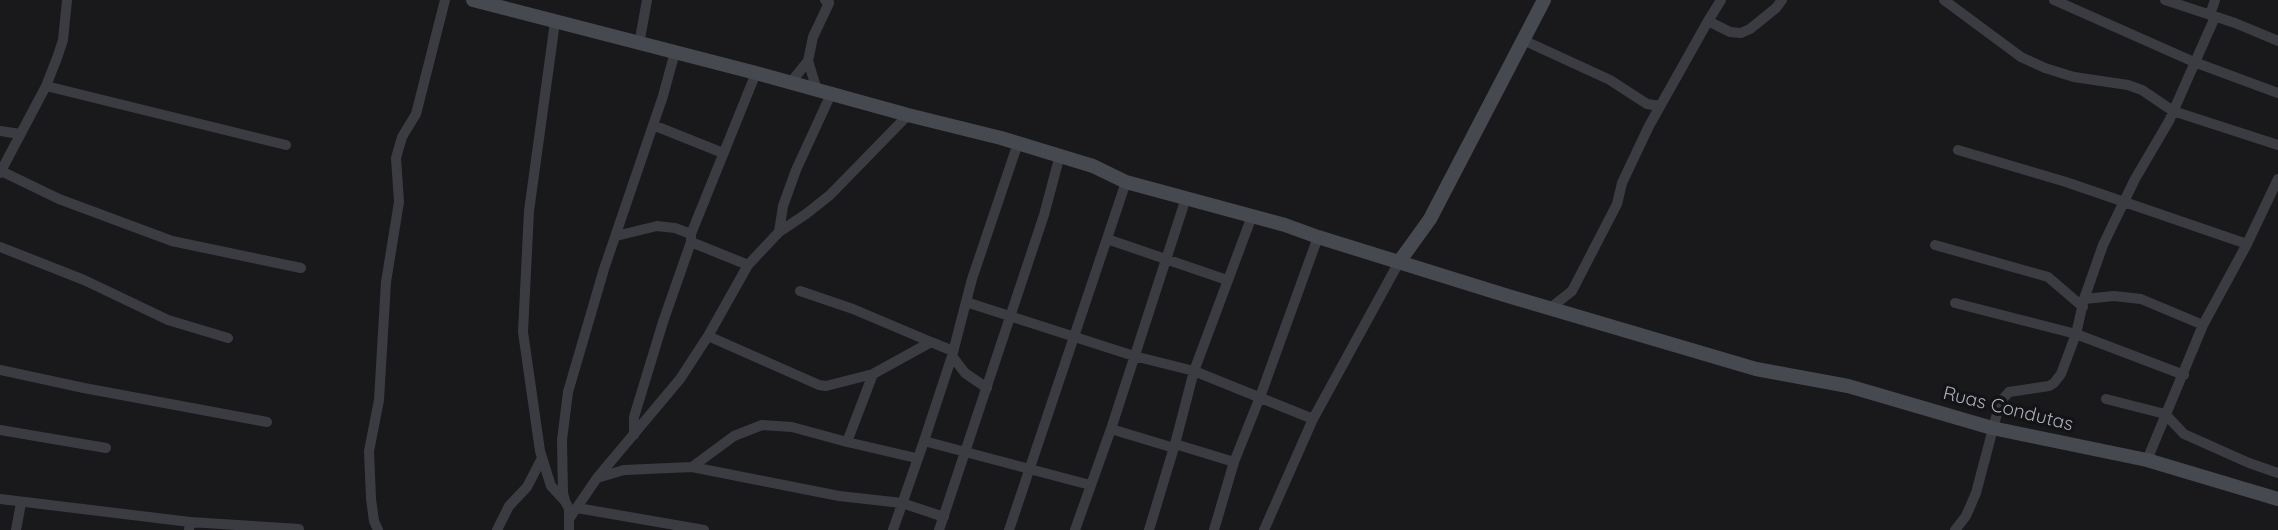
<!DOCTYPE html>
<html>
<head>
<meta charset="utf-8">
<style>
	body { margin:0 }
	canvas { display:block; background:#19191b }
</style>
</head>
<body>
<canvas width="2278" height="530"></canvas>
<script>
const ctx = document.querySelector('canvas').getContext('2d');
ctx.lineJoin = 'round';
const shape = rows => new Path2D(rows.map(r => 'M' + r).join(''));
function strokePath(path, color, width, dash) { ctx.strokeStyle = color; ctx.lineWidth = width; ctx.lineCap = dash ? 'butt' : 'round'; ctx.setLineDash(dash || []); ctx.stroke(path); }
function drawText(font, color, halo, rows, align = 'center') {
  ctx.font = font + ' Quicksand,sans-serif'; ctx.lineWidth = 7; ctx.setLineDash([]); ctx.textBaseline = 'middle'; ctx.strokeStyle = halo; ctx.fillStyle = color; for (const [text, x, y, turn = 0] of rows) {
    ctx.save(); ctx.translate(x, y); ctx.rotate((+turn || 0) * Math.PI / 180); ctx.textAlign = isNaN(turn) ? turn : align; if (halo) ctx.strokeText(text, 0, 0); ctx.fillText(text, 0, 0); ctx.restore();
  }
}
const street = shape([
	[1944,0,2021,57,2045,68,2074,77,2128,85,2142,90,2173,111,2278,145],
	[2054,0,2194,62,2278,93],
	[2165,0,2235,23,2278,41],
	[2210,15,2215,0],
	[1708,21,1721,0],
	[555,22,529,211,523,332,540,451,551,486,565,501,569,509,569,530],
	[1523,40,1610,80,1647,104,1660,106],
	[639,44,647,0],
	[808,61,817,90],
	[791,82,808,61,813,37,829,3,825,0],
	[46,86,286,145],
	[653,125,723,153],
	[0,131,20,134],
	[1018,143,972,279,966,302,1134,356,1194,371,1313,419],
	[1958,150,2066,182,2247,244],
	[1,171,59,199,172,241,301,268],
	[0,173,46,86,57,58,63,40,67,0],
	[779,232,783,206,796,170,831,94],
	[616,236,657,226,675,228,691,234],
	[1107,239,1227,280],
	[691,242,748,265],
	[1935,245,2048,277,2083,307],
	[0,247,84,280,168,320,228,338],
	[800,291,853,309,931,342],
	[2084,299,2114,296,2141,299,2203,325],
	[1955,303,2076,334,2184,375],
	[1549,309,1572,291,1617,204,1622,183,1649,126,1708,21,1730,32,1741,33,1750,29,1776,8,1782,0],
	[708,336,819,385,826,386,873,374],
	[952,356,965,373,987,388],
	[0,370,84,388,267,422],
	[2106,399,2165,414,2184,434,2249,463,2278,473],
	[1111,429,1174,448],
	[0,430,106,448],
	[634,435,634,417,663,322,691,242,691,234,756,73],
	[924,441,952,356,966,302],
	[847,442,873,374,931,342,953,351],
	[1175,444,1234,462],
	[2147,460,2203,325,2247,244,2278,179],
	[692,467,734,436,762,425,792,427,847,442,916,458],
	[597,478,624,470,692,467,839,496,902,503,944,517],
	[0,499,190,522,189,530],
	[565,501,563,493,562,440,568,392,604,269,663,96,675,52],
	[577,508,704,530],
	[569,519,597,478,680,379,708,336,748,265,779,232,806,214,830,195,908,115],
	[190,522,299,529],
	[16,530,21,503],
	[378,530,374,521,371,499,369,451,379,400,386,282,399,202,396,158,402,137,416,114,445,0],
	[497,530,509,506,527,487,542,458],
	[893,530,924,441,1090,485],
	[939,530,1044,215,1060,155],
	[1009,530,1126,182],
	[1075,530,1111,429,1186,198],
	[1149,530,1175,444,1194,371,1252,216],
	[1214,530,1234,462,1260,397,1318,237],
	[1264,530,1313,419,1399,262],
	[1955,530,1966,516,1976,493,2000,402,2009,392,2049,386,2054,383,2061,374,2076,334,2084,299,2103,245,2135,179,2169,121,2215,17]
]);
const secondary = shape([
	[473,0,756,73,908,115,1001,138,1093,166,1126,182,1285,225,1318,237,1508,296,1756,369,1848,386,1992,428,2147,460,2278,499],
	[1399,262,1430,219,1544,0]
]);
const streetNames = [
	["Ruas Condutas",2008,409,14]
];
strokePath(street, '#3b3c42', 10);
strokePath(secondary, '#474950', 14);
drawText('19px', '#abafbb', '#141416', streetNames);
</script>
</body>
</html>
